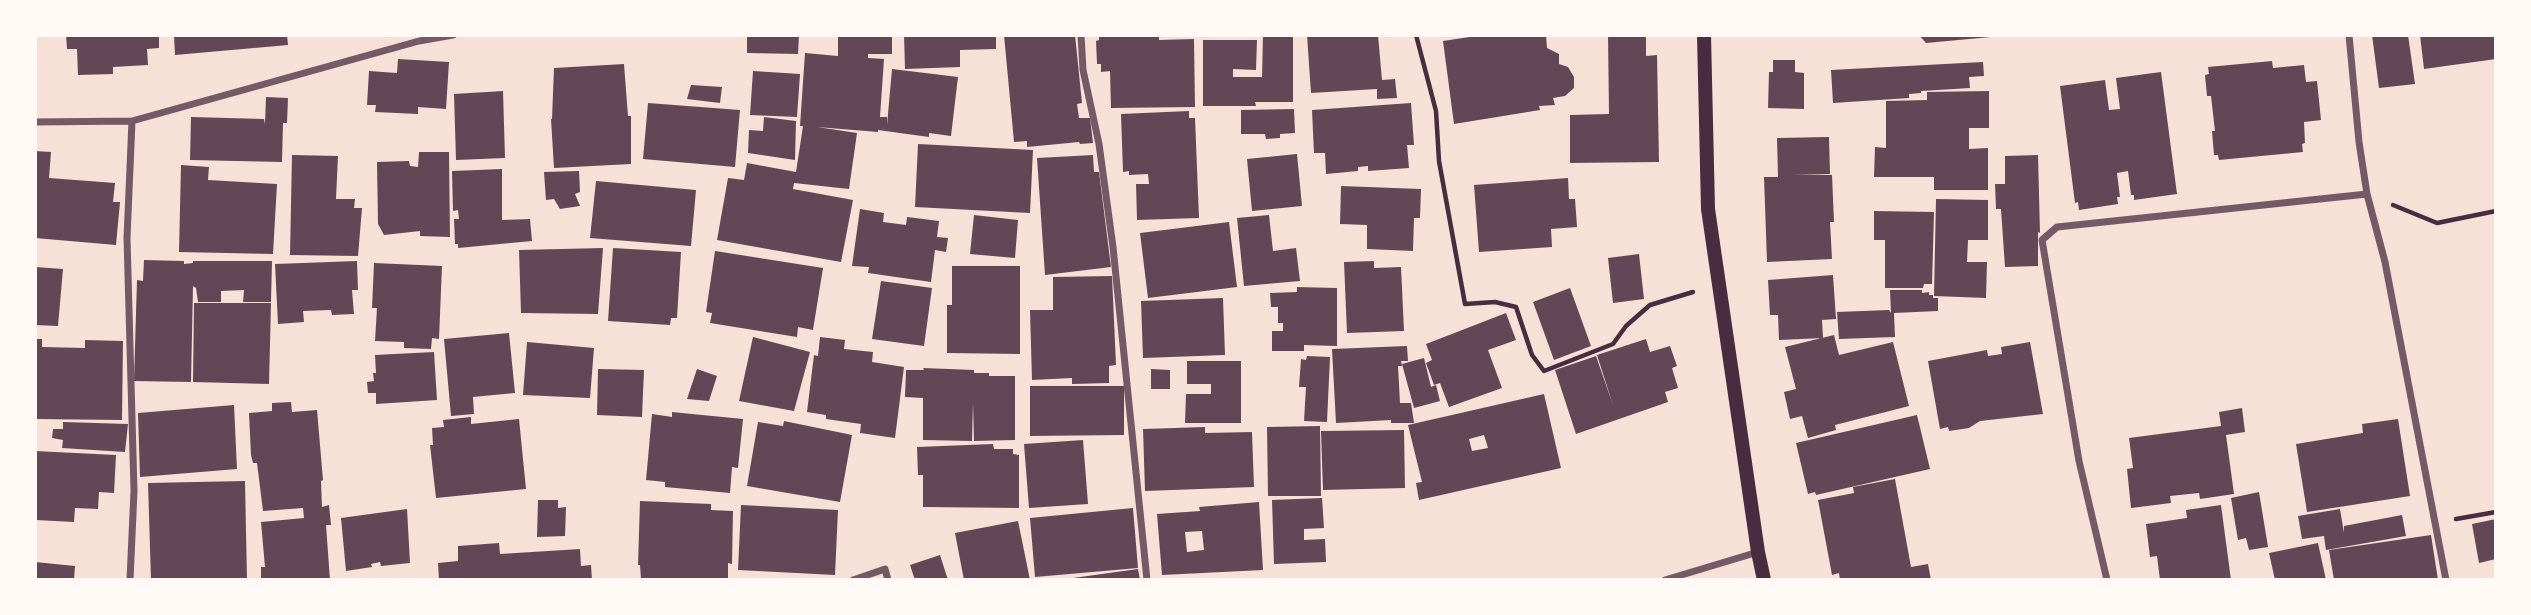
<!DOCTYPE html>
<html>
<head>
<meta charset="utf-8">
<style>
	body { margin:0 }
	#map { position:relative; width:2531px; height:615px; overflow:hidden; background:#f7e1d7; font-family:Overpass,sans-serif }
	canvas { display:block }
	.frame { position:absolute; inset:0; border:37px solid #fffaf5; pointer-events:none }
</style>
</head>
<body>
<div id="map">
<canvas width="2531" height="615"></canvas>
<div class="frame"></div>
</div>
<script>
const ctx = document.querySelector('canvas').getContext('2d');
ctx.lineJoin = 'round';
function fillPath(path, color) { ctx.fillStyle = color; ctx.fill(path, 'evenodd'); }
const shape = rows => new Path2D(rows.map(r => 'M' + r).join(''));
function strokePath(path, color, width, dash) { ctx.strokeStyle = color; ctx.lineWidth = width; ctx.lineCap = dash ? 'butt' : 'round'; ctx.setLineDash(dash || []); ctx.stroke(path); }
const building = shape([
	[66,35,159,35,159,48,147,49,148,65,113,67,113,74,78,75,77,49,67,49],
	[174,35,287,35,288,45,175,55],
	[747,35,799,35,798,54,747,53],
	[838,35,892,35,892,54,868,54,868,58,884,59,880,117,887,117,887,125,892,69,958,77,951,136,929,133,929,137,878,130,878,132,817,127,857,133,849,189,794,183,793,189,853,200,841,262,717,240,728,178,744,180,747,163,796,172,803,126,800,126,805,53,838,56],
	[904,35,996,35,996,49,960,50,960,67,905,69],
	[1004,35,1075,35,1082,103,1077,104,1079,118,1090,118,1093,143,1080,144,1079,142,1027,147,1027,141,1014,142],
	[1099,35,1159,35,1159,40,1194,39,1195,107,1111,108,1110,71,1101,72,1101,64,1097,64,1096,41,1099,40],
	[1263,35,1293,35,1293,102,1255,102,1256,106,1203,106,1203,40,1257,40,1256,70,1233,69,1233,77,1262,77],
	[1307,35,1378,35,1382,80,1395,79,1397,98,1377,99,1377,89,1311,93],
	[1483,35,1546,35,1547,48,1559,54,1559,64,1568,67,1574,77,1574,88,1565,96,1553,98,1555,105,1539,106,1540,110,1454,124,1443,41],
	[1608,35,1646,35,1646,56,1657,55,1659,162,1570,163,1570,115,1609,114],
	[1919,35,1991,35,1991,37,1926,43],
	[2372,35,2408,35,2415,84,2379,88],
	[2420,35,2496,35,2496,59,2424,69],
	[398,59,449,62,446,109,418,107,418,114,375,112,376,105,367,105,369,71,397,73],
	[1773,60,1795,60,1795,72,1804,73,1804,109,1768,108,1769,72,1773,72],
	[2272,61,2273,68,2304,65,2306,82,2317,81,2321,120,2304,122,2305,143,2302,144,2303,152,2219,160,2218,155,2214,155,2212,131,2215,131,2211,96,2207,96,2205,75,2209,74,2208,67],
	[1983,62,1984,76,1969,77,1970,88,1921,91,1921,93,1909,94,1909,98,1833,103,1831,70],
	[624,64,628,116,631,116,631,164,554,168,551,119,552,119,554,68],
	[753,71,800,74,797,117,750,115],
	[2161,72,2177,194,2134,200,2134,195,2131,195,2128,171,2117,173,2120,197,2117,197,2118,204,2079,210,2078,202,2075,203,2060,86,2105,80,2109,110,2120,109,2116,78],
	[691,85,722,87,720,103,687,99],
	[503,91,505,158,456,160,454,94],
	[1989,91,1989,128,1969,128,1969,149,1988,148,1988,190,1934,190,1934,177,1874,177,1875,147,1886,148,1886,101,1927,100,1927,92],
	[266,97,288,98,287,123,283,123,282,162,190,160,191,117,264,119,265,124],
	[648,103,740,110,735,167,643,159],
	[1411,103,1414,145,1407,145,1409,168,1368,171,1368,166,1358,167,1358,171,1326,174,1325,153,1314,153,1312,110],
	[1294,109,1295,133,1280,134,1280,138,1266,139,1265,134,1241,134,1241,110],
	[1189,111,1189,118,1195,118,1199,218,1137,220,1136,184,1149,184,1148,174,1129,175,1129,171,1123,172,1121,114],
	[764,117,796,121,795,160,748,153,749,130,763,131],
	[1829,137,1830,174,1794,175,1832,175,1834,222,1830,222,1832,259,1767,262,1764,177,1778,177,1777,138],
	[918,144,1033,150,1030,213,915,207],
	[35,151,51,152,49,178,115,183,113,202,120,202,116,245,35,238],
	[419,152,449,152,450,237,420,236,420,231,384,235,378,224,377,162,409,161,410,166,418,167],
	[1297,154,1302,206,1252,211,1247,159],
	[292,155,338,156,336,199,355,199,354,208,362,208,358,256,290,255],
	[1093,155,1094,172,1099,172,1111,267,1045,275,1037,158],
	[2038,155,2040,233,2038,232,2038,266,2005,267,2001,209,1996,209,1995,184,2005,184,2005,156],
	[181,165,209,167,208,180,277,184,273,254,179,252],
	[502,169,502,220,530,219,532,241,458,248,458,244,455,244,454,219,459,219,458,210,453,211,452,171],
	[579,171,580,192,575,194,580,206,560,209,554,199,546,200,544,172],
	[1568,178,1569,199,1575,199,1577,227,1551,229,1552,247,1479,252,1474,185],
	[596,181,696,190,691,246,590,238],
	[1341,186,1421,189,1420,218,1414,218,1413,251,1367,249,1367,225,1340,224],
	[1936,199,1988,200,1988,240,1968,240,1967,262,1987,262,1986,298,1934,296],
	[860,209,884,213,883,222,906,225,907,217,939,221,937,237,948,238,946,252,935,250,931,282,868,273,869,267,852,266],
	[1874,211,1934,212,1932,284,1924,284,1923,288,1885,288,1885,240,1874,240],
	[974,215,1018,220,1015,258,970,254],
	[1269,215,1273,251,1296,248,1300,281,1244,286,1237,218],
	[1229,222,1237,287,1148,298,1140,233],
	[603,248,598,314,521,313,519,250],
	[613,248,681,252,677,318,671,318,670,325,608,321],
	[715,251,823,268,813,330,798,327,797,337,710,323,712,313,706,312],
	[1639,254,1644,299,1613,303,1608,258],
	[144,260,184,261,184,264,193,263,193,261,272,261,271,302,243,302,244,290,221,291,221,302,198,302,196,288,193,286,191,382,134,381,137,280,143,281],
	[357,261,358,290,352,290,354,314,332,315,331,310,303,311,304,322,278,324,275,264],
	[1374,261,1374,268,1401,267,1404,331,1347,333,1344,262],
	[374,263,442,266,439,339,432,338,431,349,404,348,404,342,375,341,377,308,372,308],
	[952,266,1020,266,1020,354,947,353,947,305,952,305],
	[35,267,63,269,58,326,35,325],
	[1833,275,1836,319,1822,320,1823,338,1779,340,1778,315,1770,315,1768,280],
	[1112,276,1116,365,1109,366,1109,383,1072,384,1072,378,1032,380,1030,310,1053,310,1053,277],
	[881,281,932,288,924,346,872,339],
	[1297,287,1337,288,1337,346,1304,345,1304,351,1272,351,1272,331,1283,331,1283,323,1278,323,1278,307,1271,307,1270,293,1297,292],
	[1570,288,1591,346,1554,360,1533,302],
	[1890,290,1922,290,1922,293,1929,292,1929,295,1933,295,1933,298,1938,298,1938,311,1894,313,1895,337,1839,339,1837,312,1889,310,1891,313],
	[1223,298,1225,355,1143,358,1141,301],
	[194,303,271,303,269,384,193,382],
	[1506,313,1516,340,1488,350,1502,388,1449,407,1440,383,1434,385,1426,363,1432,360,1426,344],
	[509,333,515,393,473,397,474,414,451,416,444,339],
	[1834,335,1839,355,1893,342,1909,406,1835,425,1836,430,1808,438,1802,416,1790,419,1784,392,1796,389,1785,347],
	[753,337,810,352,794,411,739,401],
	[820,337,845,340,844,349,873,352,872,362,904,367,895,438,860,433,861,424,826,419,826,415,807,412,814,355,818,356],
	[35,339,42,339,42,347,85,348,85,340,123,341,122,420,35,419],
	[1646,339,1650,352,1670,346,1677,366,1672,368,1678,388,1665,392,1668,402,1576,434,1555,370,1596,356,1613,405,1597,355],
	[527,342,594,348,590,398,523,395],
	[2030,342,2043,414,1980,421,1969,428,1949,431,1948,427,1940,429,1928,361,1987,350,1988,356,2002,354,2001,347],
	[1407,346,1408,361,1401,361,1402,366,1398,366,1400,403,1411,403,1414,423,1391,423,1391,420,1336,423,1332,349],
	[434,352,437,400,376,404,376,393,368,393,367,382,374,381,373,373,376,373,375,355],
	[1307,356,1330,357,1327,422,1304,421,1306,387,1299,387,1301,359,1306,360],
	[1424,358,1431,387,1436,385,1440,401,1414,408,1402,364],
	[1187,361,1241,361,1241,423,1185,423,1186,394,1211,394,1211,384,1187,384],
	[923,368,974,370,974,373,989,373,989,376,1015,376,1015,440,974,441,973,403,972,441,923,440,923,398,905,397,906,370,924,370],
	[598,369,644,370,642,417,597,415],
	[697,369,717,376,709,401,687,399],
	[1151,369,1170,370,1170,389,1151,389],
	[1030,386,1124,386,1124,435,1030,436],
	[1544,394,1561,468,1419,500,1416,483,1422,482,1408,425],
	[1484,435,1488,448,1472,451,1469,439],
	[291,402,292,412,317,410,323,480,321,481,322,507,329,505,331,525,326,525,330,580,261,580,261,567,265,567,261,522,304,518,303,508,263,511,257,463,253,463,251,455,249,413,272,411,272,403],
	[234,405,237,469,140,477,138,413],
	[2242,408,2245,432,2226,435,2234,494,2200,499,2199,493,2170,496,2171,503,2131,508,2127,469,2133,468,2129,438,2221,426,2219,412],
	[672,412,743,419,738,468,732,467,730,493,665,487,665,482,646,480,652,414,672,417],
	[1917,415,1930,469,1816,495,1815,492,1808,494,1796,443],
	[471,417,471,424,519,419,526,489,436,498,430,445,433,445,432,428,444,427,443,420],
	[2398,419,2410,496,2307,512,2296,444,2363,433,2362,424],
	[784,421,852,435,840,502,747,486,758,422,783,426],
	[63,422,128,424,125,452,62,448,63,440,52,438,53,429,63,429],
	[1320,426,1321,496,1268,496,1267,427],
	[1205,427,1205,433,1252,432,1254,487,1145,491,1143,429],
	[1404,430,1405,488,1323,490,1321,431],
	[1083,440,1088,504,1029,508,1024,444],
	[993,444,994,449,1013,449,1013,454,1019,455,1019,508,923,507,923,475,918,475,917,447],
	[35,451,116,455,114,493,99,492,98,509,75,508,74,522,36,520],
	[1895,479,1911,567,1928,564,1931,580,1895,580,1895,578,1840,580,1839,573,1832,575,1818,500,1854,493,1853,487],
	[245,481,247,580,151,580,148,483],
	[2259,492,2268,547,2249,550,2246,538,2238,540,2231,498],
	[1322,498,1324,528,1304,529,1304,540,1325,539,1326,562,1274,564,1272,500],
	[538,500,558,500,558,508,566,507,565,536,537,537],
	[640,501,711,504,711,510,733,511,732,564,728,563,728,580,641,579,640,565,638,565],
	[1259,502,1263,570,1162,575,1157,514,1200,511,1199,507],
	[1202,531,1204,550,1187,552,1185,532],
	[741,505,838,510,835,575,738,570],
	[2221,505,2231,580,2160,580,2157,556,2150,557,2146,524,2187,518,2186,510],
	[1133,508,1138,568,1035,577,1030,518],
	[407,509,410,563,381,566,380,562,371,564,372,567,346,571,341,518],
	[2340,509,2344,533,2344,526,2402,515,2406,536,2326,550,2324,536,2302,539,2298,516],
	[2496,519,2496,559,2479,563,2472,524],
	[1018,521,1030,580,964,580,955,533],
	[2431,535,2438,580,2334,580,2329,550],
	[499,543,500,554,580,549,581,566,591,565,592,580,439,580,438,563,458,561,458,546],
	[2318,543,2326,580,2275,580,2269,553],
	[940,555,948,580,915,580,910,565],
	[35,562,75,566,74,580,35,580],
	[1138,569,1140,580,1073,580,1073,578]
]);
const path = shape([
	[1416,35,1436,111,1439,161,1465,304,1495,302,1516,307,1532,355,1544,371,1613,344,1626,326,1650,305,1693,292],
	[2393,205,2437,223,2496,211],
	[2456,519,2496,512]
]);
const minor = shape([
	[1081,35,1083,70,1099,144,1113,247,1147,580],
	[2349,35,2359,142,2367,194,2385,262,2446,580],
	[35,122,132,121,419,41,453,35],
	[130,580,134,491,127,238,132,121],
	[853,580,885,569,888,580],
	[1665,580,1758,552],
	[2107,580,2079,461,2042,240,2057,227,2367,194]
]);
const secondary = shape([
	[1704,35,1708,209,1758,552,1764,580]
]);
fillPath(building, '#644757');
strokePath(path, '#4a2c40', 4.5);
strokePath(minor, '#755966', 7);
strokePath(secondary, '#4a2c40', 14);
</script>
</body>
</html>
